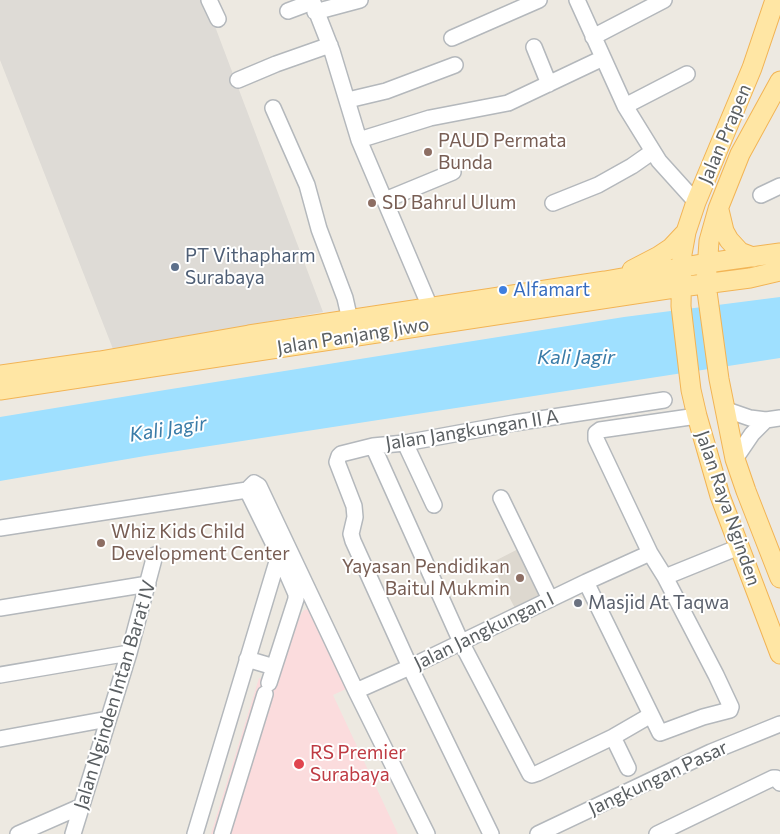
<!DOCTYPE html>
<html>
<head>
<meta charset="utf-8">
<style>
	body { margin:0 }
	canvas { display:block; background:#ede9e1 }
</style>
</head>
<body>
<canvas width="780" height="834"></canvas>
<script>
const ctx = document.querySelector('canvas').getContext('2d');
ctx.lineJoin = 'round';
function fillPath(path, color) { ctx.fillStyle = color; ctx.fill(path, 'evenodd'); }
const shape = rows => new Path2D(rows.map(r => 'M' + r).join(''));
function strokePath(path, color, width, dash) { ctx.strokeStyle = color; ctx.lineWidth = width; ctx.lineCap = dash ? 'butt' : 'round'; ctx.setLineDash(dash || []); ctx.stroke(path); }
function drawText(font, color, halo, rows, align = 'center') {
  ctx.font = font + ' Commissioner,sans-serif'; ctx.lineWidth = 4; ctx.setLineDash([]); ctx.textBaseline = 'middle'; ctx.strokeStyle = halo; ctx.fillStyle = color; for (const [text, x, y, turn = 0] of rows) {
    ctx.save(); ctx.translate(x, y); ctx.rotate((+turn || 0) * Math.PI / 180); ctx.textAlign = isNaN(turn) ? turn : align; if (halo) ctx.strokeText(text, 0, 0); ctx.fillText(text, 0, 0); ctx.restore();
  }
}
const industrial = shape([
	[0,0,205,0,323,312,113,349,0,60]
]);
const education = shape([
	[524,546,549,594,516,610,491,563]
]);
const medical = shape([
	[309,609,312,612,348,688,333,695,398,834,211,834,259,678,274,681,301,614,304,610]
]);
const water = shape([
	[780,297,780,358,145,456,0,481,0,417,165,390,624,317]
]);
const minor = shape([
	[209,0,218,19],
	[312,0,332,51,359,140,430,307],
	[577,0,625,106,659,161,696,202],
	[288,11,312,2],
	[315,12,360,0],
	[593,37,664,0],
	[452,38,539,0],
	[534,47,549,84],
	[238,80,276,64,330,45],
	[348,100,386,91,455,65],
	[625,106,687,74],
	[273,108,307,185,319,229,345,298,350,320],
	[359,140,430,118,508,103,603,58],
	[761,195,780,186],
	[385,200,453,172],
	[553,203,598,185,632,166,652,152],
	[724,409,750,418,766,420,780,418],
	[405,443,434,505],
	[373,446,461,642,530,774,532,775,538,773,613,737,651,715],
	[735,459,752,434,766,420],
	[247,490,254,483,259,486,356,691,427,834],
	[247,490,279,555,296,594,296,599,269,683],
	[501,498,550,599],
	[0,528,247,490],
	[665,577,739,547],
	[586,582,660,733,703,717,730,710,731,707,716,675,665,577,650,553,596,439,596,433,600,430,697,416],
	[0,608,148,584],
	[247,659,274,667],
	[0,675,129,653],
	[356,691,410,667,586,582,650,553],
	[613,737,628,768],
	[0,739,108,719],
	[18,834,82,806],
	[73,834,129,653,155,555],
	[195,834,279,555],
	[222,834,265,694],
	[491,834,410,667,353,541,351,534,355,517,354,506,337,462,339,456,341,454,373,446,405,443,514,423,664,400],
	[538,834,711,752,780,724],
	[657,834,773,778,776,778,780,783]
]);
const major = shape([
	[775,0,752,68,696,202,686,232,682,254,681,306,691,390,697,416,720,496,780,654],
	[780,81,740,154,718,209,709,241,706,284,719,379,735,459,746,491,780,578],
	[719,210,724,231,729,240,740,252,753,257],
	[632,270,659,256,671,248,686,232],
	[0,375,100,361,249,335,605,281,707,263,780,253],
	[0,390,681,287,750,278,780,271]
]);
const markers = [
	[428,152,5,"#8d6e63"],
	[372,203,5,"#8d6e63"],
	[175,267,5,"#5c6f8a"],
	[503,290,5,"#3f7fe0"],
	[101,543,5,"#8d6e63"],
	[520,578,5,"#8d6e63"],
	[578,603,5,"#6b7280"],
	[299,764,6,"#e0444e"]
];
const streetNames = [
	["Jalan Prapen",725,134,-67],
	["Jalan Panjang Jiwo",353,336,-9],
	["Jalan Jangkungan II A",472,430,-9],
	["Jalan Raya Nginden",728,508,71],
	["Jalan Jangkungan I",484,631,-26],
	["Jalan Nginden Intan Barat IV",115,695,-73],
	["Jangkungan Pasar",658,778,-25]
];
const educationNames = [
	["PAUD Permata",438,141],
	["Bunda",438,163],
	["SD Bahrul Ulum",382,203],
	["Whiz Kids Child",111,532],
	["Development Center",111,554],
	["Yayasan Pendidikan",510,567,"right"],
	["Baitul Mukmin",510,589,"right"]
];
const serviceNames = [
	["PT Vithapharm",185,256],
	["Surabaya",185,278]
];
const shopNames = [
	["Alfamart",513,290]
];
const worshipNames = [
	["Masjid At Taqwa",588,603]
];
const healthNames = [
	["RS Premier",310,753],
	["Surabaya",310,775]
];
const waterNames = [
	["Kali Jagir",576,357],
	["Kali Jagir",168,429,-9]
];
fillPath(industrial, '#dedbd6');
fillPath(education, '#ddd8cf');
fillPath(medical, '#fbdcdd');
fillPath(water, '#9fe0ff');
strokePath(minor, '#b4b8bc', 18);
strokePath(major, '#f2b455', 21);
strokePath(minor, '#fff', 15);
strokePath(major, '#ffe6a4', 19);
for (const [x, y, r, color] of markers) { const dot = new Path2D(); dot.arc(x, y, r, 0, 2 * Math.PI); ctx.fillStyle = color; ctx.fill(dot); strokePath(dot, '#fff', 2); }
drawText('19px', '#5a5f62', '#fff', streetNames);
drawText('19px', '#785e54', '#fff', educationNames, 'left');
drawText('19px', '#4e5e75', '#fff', serviceNames, 'left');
drawText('19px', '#366cbe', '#fff', shopNames, 'left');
drawText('19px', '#5b616d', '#fff', worshipNames, 'left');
drawText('19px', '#be3a42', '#fff', healthNames, 'left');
drawText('italic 20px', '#3a7ca8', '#fff', waterNames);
</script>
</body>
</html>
